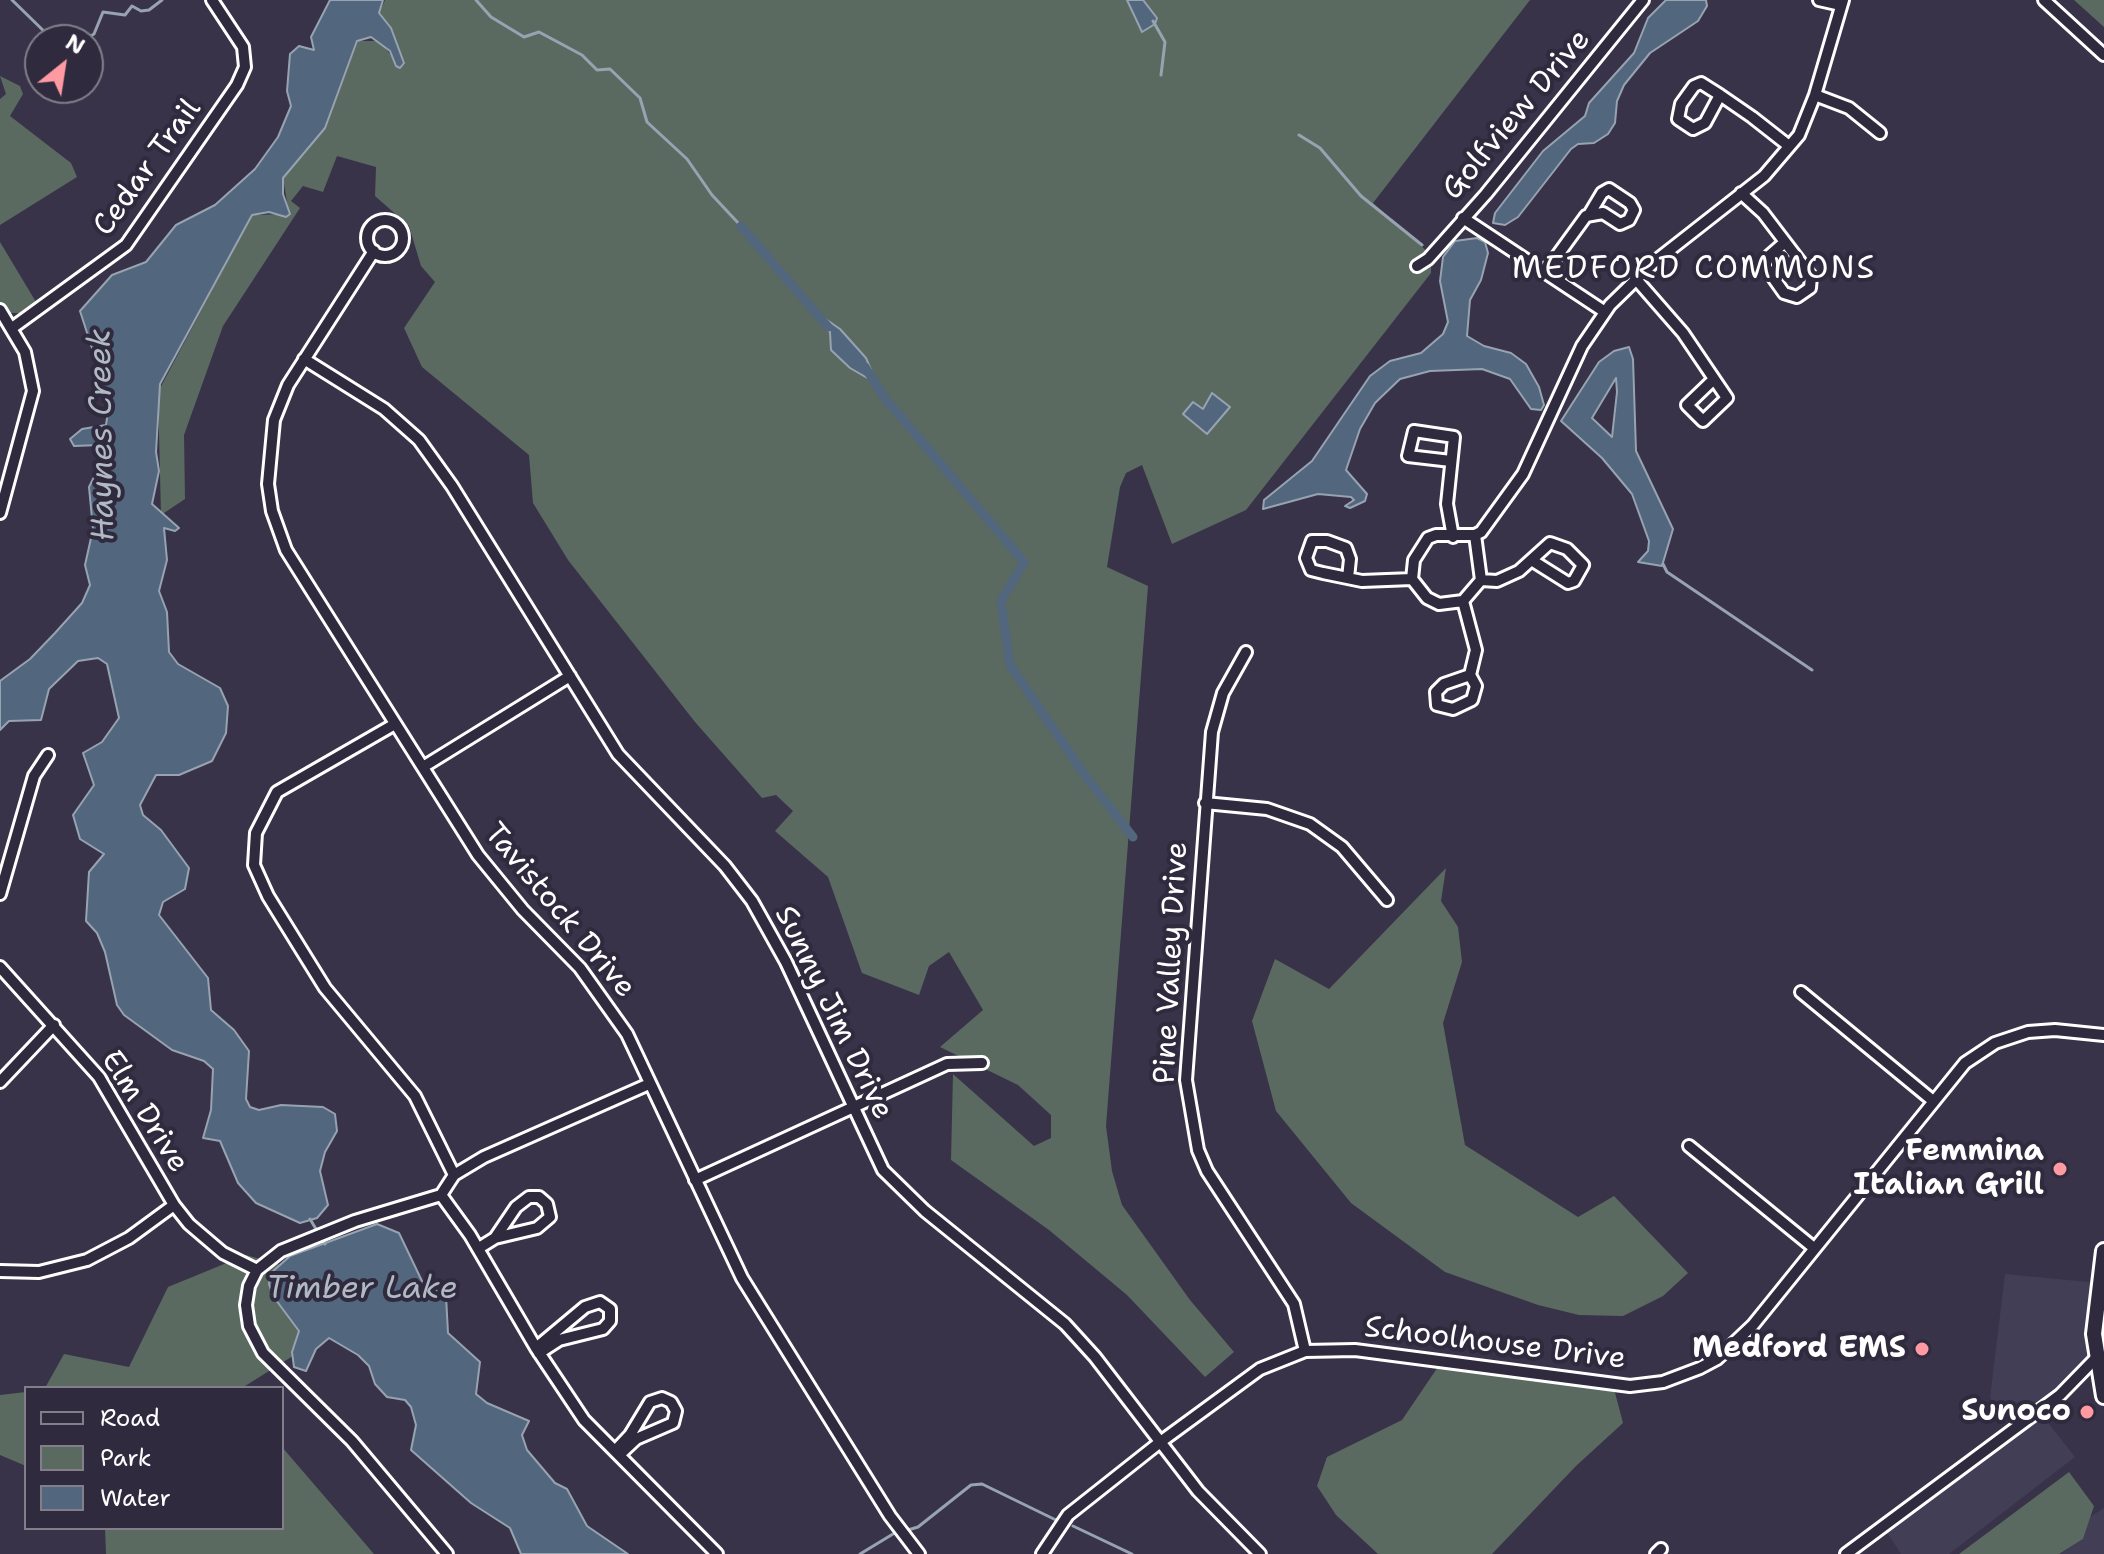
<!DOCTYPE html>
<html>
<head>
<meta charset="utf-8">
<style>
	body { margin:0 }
	#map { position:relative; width:2104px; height:1554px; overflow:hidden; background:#383348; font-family:"Shantell Sans",sans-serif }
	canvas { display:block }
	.legend { position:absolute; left:24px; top:1386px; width:260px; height:144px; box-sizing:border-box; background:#2f2a3d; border:2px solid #827f8b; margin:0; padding:10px 14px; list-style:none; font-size:24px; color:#fff }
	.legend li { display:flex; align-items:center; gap:16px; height:40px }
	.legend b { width:40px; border:2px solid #827f8b }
	.north { position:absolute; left:24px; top:24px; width:80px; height:80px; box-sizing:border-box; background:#2f2a3d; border:2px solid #827f8b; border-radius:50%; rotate:30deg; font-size:22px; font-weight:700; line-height:32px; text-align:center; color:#fff }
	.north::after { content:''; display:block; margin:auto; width:28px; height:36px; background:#ff9aa2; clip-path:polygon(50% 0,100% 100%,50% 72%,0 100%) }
</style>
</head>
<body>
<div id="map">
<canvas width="2104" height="1554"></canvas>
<ul class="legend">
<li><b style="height:10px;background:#2f2a3d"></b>Road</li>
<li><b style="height:22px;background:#5a6a61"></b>Park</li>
<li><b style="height:22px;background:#52667d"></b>Water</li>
</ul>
<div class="north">N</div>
</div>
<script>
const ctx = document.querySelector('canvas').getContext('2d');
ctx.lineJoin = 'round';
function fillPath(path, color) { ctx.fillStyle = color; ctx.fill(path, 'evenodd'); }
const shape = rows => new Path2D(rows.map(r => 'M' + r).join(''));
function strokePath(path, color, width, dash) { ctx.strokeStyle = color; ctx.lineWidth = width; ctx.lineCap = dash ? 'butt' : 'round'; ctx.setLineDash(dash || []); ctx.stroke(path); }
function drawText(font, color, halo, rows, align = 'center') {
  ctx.font = font + ' "Shantell Sans",sans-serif'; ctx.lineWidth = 8; ctx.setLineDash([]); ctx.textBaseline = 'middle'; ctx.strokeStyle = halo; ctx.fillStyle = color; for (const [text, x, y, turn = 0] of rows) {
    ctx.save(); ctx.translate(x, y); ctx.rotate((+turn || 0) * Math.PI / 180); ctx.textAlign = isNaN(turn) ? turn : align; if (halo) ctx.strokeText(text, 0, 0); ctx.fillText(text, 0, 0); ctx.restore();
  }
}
const built = shape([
	[2104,1251,2104,1352,2039,1411,2075,1457,1949,1554,1901,1554,1883,1526,2015,1429,1990,1398,2005,1274,2098,1283],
	[2104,1508,2104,1554,2060,1554,2083,1539,2090,1517]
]);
const green = shape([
	[385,0,1530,0,1373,203,1431,255,1431,273,1246,510,1172,544,1142,465,1126,473,1120,487,1107,567,1148,586,1106,1126,1112,1171,1122,1205,1190,1300,1234,1352,1205,1377,1127,1295,1049,1230,951,1160,953,1074,1034,1146,1051,1138,1051,1115,1018,1085,940,1047,983,1010,949,952,929,966,919,995,862,973,828,877,775,831,793,811,776,795,762,798,695,722,568,560,533,503,529,455,422,367,404,328,435,282,421,266,409,226,375,196,376,167,337,156,323,192,303,186,291,201,300,208,223,326,184,435,185,499,161,515,158,392,252,215,289,214,283,178,325,128,358,41,379,41,399,64,379,13],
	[2074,0,2104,0,2104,27],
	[0,76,20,86,23,94,10,116,71,163,77,177,0,225,0,99,6,94],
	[0,242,36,302,25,313,0,313],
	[1446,868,1441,901,1458,927,1462,962,1443,1023,1465,1145,1578,1217,1614,1196,1688,1273,1663,1296,1623,1316,1579,1315,1538,1305,1445,1272,1351,1203,1276,1111,1252,1021,1275,959,1329,989],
	[246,1255,301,1271,339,1327,242,1388,45,1388,64,1354,129,1367,168,1287],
	[1442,1361,1613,1385,1623,1423,1576,1466,1492,1554,1378,1554,1336,1515,1317,1486,1327,1457,1402,1420],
	[26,1392,26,1466,0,1455,0,1395],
	[282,1447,374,1554,106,1554,105,1528,282,1528],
	[2069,1472,2094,1506,2083,1539,2059,1554,1959,1554]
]);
const water = shape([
	[330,0,383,0,379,13,391,28,404,63,400,68,396,66,390,51,371,37,357,41,325,128,283,178,283,194,290,214,286,217,269,212,252,215,160,384,156,452,159,471,152,504,179,528,175,531,164,528,167,560,159,591,167,612,169,652,178,664,220,688,228,706,226,733,212,761,179,775,156,775,140,805,143,815,161,830,189,868,185,889,163,902,159,915,208,978,211,1010,234,1030,249,1051,246,1099,250,1107,259,1110,281,1105,323,1107,335,1114,337,1131,325,1152,320,1171,328,1205,317,1218,300,1223,256,1203,238,1183,220,1141,203,1138,211,1110,213,1069,204,1061,172,1050,124,1015,117,1005,105,952,97,933,86,921,89,872,104,854,80,839,73,815,94,785,83,753,102,742,119,718,107,664,98,658,78,661,49,689,41,720,9,721,0,730,0,681,30,659,55,633,82,603,90,585,85,565,93,529,89,487,107,451,100,445,74,446,70,439,82,429,106,425,108,411,102,379,80,311,112,275,146,262,176,225,215,205,255,169,278,137,291,106,287,91,290,54,299,46,314,50,311,37,330,0],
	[1127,0,1143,0,1157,18,1155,24,1142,32,1127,0],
	[1666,0,1706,0,1707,6,1698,21,1650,53,1624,85,1617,101,1615,123,1608,134,1594,143,1578,144,1571,149,1518,217,1505,225,1493,223,1495,213,1543,151,1585,116,1589,103,1634,53,1648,18,1666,0],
	[1477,238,1485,242,1488,253,1481,280,1470,300,1467,336,1484,346,1511,353,1526,364,1539,387,1544,405,1541,410,1531,409,1510,379,1482,369,1430,371,1400,379,1375,403,1360,429,1346,470,1367,494,1365,501,1350,508,1345,506,1354,500,1351,497,1318,494,1263,509,1264,500,1312,461,1370,376,1390,361,1421,353,1443,334,1448,322,1440,281,1443,257,1455,241,1477,238],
	[824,318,840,329,866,358,874,377,869,379,850,368,831,350,830,332,820,322,824,318],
	[1629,347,1633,359,1636,451,1673,529,1662,566,1638,562,1648,551,1649,541,1632,494,1602,458,1561,421,1599,362,1614,351,1629,347],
	[1616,378,1617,392,1612,437,1592,418,1616,378],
	[1212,393,1230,407,1207,434,1183,414,1193,402,1203,409,1212,393],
	[377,1224,399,1233,422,1281,446,1296,448,1333,480,1362,476,1394,487,1403,529,1421,522,1435,527,1450,555,1483,567,1489,587,1526,628,1554,521,1554,510,1528,471,1503,411,1450,416,1425,411,1407,405,1400,387,1397,375,1384,369,1366,358,1355,329,1338,316,1349,306,1371,294,1367,292,1352,299,1331,273,1296,269,1284,271,1273,290,1256,377,1224]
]);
const stream = shape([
	[12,0,53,40],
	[476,0,491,17,524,37,539,32,582,55,597,70,610,69,640,98,647,122,687,159,712,195,741,226],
	[1153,21,1165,42,1161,75],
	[84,40,94,34,103,12,125,15,132,6,141,11,149,10,162,0],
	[1299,135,1320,148,1361,196,1422,245],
	[1663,564,1667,572,1812,670],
	[310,1219,325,1244],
	[1073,1526,1132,1554],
	[908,1530,918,1527,971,1485,982,1484,1058,1521],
	[860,1554,893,1534]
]);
const canal = shape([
	[741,226,828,327],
	[865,367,884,397,1024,562,1001,601,1010,665,1084,774,1133,837]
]);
const minor = shape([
	[1819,0,1841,5],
	[2044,0,2104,55],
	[1720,95,1705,123,1693,129,1678,119,1681,104,1694,86,1701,83,1720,95,1752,117,1789,146],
	[1815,95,1849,108,1880,133],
	[1741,193,1763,213,1811,276,1810,288,1797,297,1784,293,1765,266,1769,256,1785,242],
	[1463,218,1605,312],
	'367 238a18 18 0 1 1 36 0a18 18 0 1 1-36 0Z',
	[374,251,288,385,274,420,268,484,272,511,286,550,478,855,523,910,580,968,627,1034,742,1278,890,1516,919,1554],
	[1417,266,1428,259,1486,194,1643,0],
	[1546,271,1586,216,1603,213,1620,224,1629,220,1634,210,1630,203,1609,189,1602,193,1590,213],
	[1635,278,1683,333,1727,398,1703,421,1687,405,1713,380],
	[0,310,25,352,33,391,0,513],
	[12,328,126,245,237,85,245,67,243,47,212,0],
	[304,359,384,409,419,440,452,486,618,754,725,866,752,901,786,962,883,1170,925,1211,1065,1324,1095,1357,1198,1491,1260,1554],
	[1451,461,1408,456,1414,431,1454,437,1447,504,1453,537],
	[1475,535,1481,532,1523,474,1582,346,1610,305,1653,263,1764,176,1799,135,1815,95,1843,0],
	[1348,578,1350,559,1346,548,1327,541,1312,541,1306,558,1311,570,1323,573,1362,581,1412,579,1427,598,1439,604,1463,601,1481,580,1475,535],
	[1412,579,1414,560,1428,538,1436,535,1475,535],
	[1481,580,1497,581,1519,571,1550,543,1567,549,1583,565,1574,581,1568,583,1533,561],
	[1463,601,1476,650,1470,675],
	[1246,652,1223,693,1212,732,1186,1080,1198,1150,1207,1171,1294,1304,1305,1351],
	[1470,675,1476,686,1472,700,1453,709,1437,705,1436,692,1444,684,1470,675],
	[395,724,277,792,256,833,254,865,268,896,325,988,415,1096,454,1175],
	[423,767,570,676],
	[1205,803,1267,809,1310,824,1342,847,1387,900],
	[0,894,34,776,48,755],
	[0,967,99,1077,174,1205,189,1224,223,1253,257,1270],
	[1801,992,1932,1100],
	[0,1082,54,1025],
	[1689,1146,1814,1248],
	[695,1180,947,1064,982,1063],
	[441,1195,355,1221,281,1251,257,1270,249,1286,246,1305,249,1326,263,1353,352,1441,447,1554],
	[441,1195,470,1235,536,1348,584,1420,717,1554],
	[441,1195,454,1175,484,1157,649,1084],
	[479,1248,495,1238,537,1228,550,1217,547,1204,539,1197,529,1197,516,1207,495,1238],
	[0,1271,39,1272,87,1260,129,1238,174,1205],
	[536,1348,585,1307,600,1302,610,1309,610,1321,603,1329,559,1340,539,1353],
	[615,1451,630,1435,650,1402,662,1398,671,1402,676,1411,673,1423,636,1439,619,1455],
	[1042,1554,1068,1515,1159,1443,1260,1369,1305,1351,1355,1350,1630,1386,1663,1382,1700,1368,1717,1359,1753,1325,1965,1063,1995,1043,2028,1032,2055,1030,2104,1035],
	[1656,1554,1661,1549],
	[1846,1554,2060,1395,2095,1359]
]);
const major = shape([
	[2104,1251,2094,1334,2104,1396]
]);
const markers = [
	[2060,1169,8,"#ff9aa2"],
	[1922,1349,8,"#ff9aa2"],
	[2087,1412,8,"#ff9aa2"]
];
const streetNames = [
	["Golfview Drive",1517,115,-50],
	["Cedar Trail",148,168,-54],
	["Tavistock Drive",559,911,50],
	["Pine Valley Drive",1172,963,-87],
	["Sunny Jim Drive",833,1013,64],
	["Elm Drive",144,1112,58],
	["Schoolhouse Drive",1495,1344,7]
];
const poiNames = [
	["Femmina",2044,1152],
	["Italian Grill",2044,1186],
	["Medford EMS",1906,1349],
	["Sunoco",2071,1412]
];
const neighbourhoodNames = [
	["MEDFORD COMMONS",1694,270]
];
const waterNames = [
	["Haynes Creek",103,435,-91],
	["Timber Lake",362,1290]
];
fillPath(built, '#423e56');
fillPath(green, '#5a6a61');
fillPath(water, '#52667d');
strokePath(water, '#97a3b1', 2);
strokePath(stream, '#97a3b1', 3);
strokePath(canal, '#52667d', 9);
strokePath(minor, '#fff', 16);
strokePath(major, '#fff', 20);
strokePath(minor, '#2f2a3d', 10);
strokePath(major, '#2f2a3d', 14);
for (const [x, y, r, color] of markers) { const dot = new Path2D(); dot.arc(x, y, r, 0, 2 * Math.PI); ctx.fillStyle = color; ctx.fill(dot); strokePath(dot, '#2f2a3d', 3); }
drawText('30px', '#fff', '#2f2a3d', streetNames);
drawText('bold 30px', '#fff', '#2f2a3d', poiNames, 'right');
ctx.letterSpacing = '2px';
drawText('32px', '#fff', '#2f2a3d', neighbourhoodNames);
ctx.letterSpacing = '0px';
drawText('italic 32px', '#b1bac4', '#2f2a3d', waterNames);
</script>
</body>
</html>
